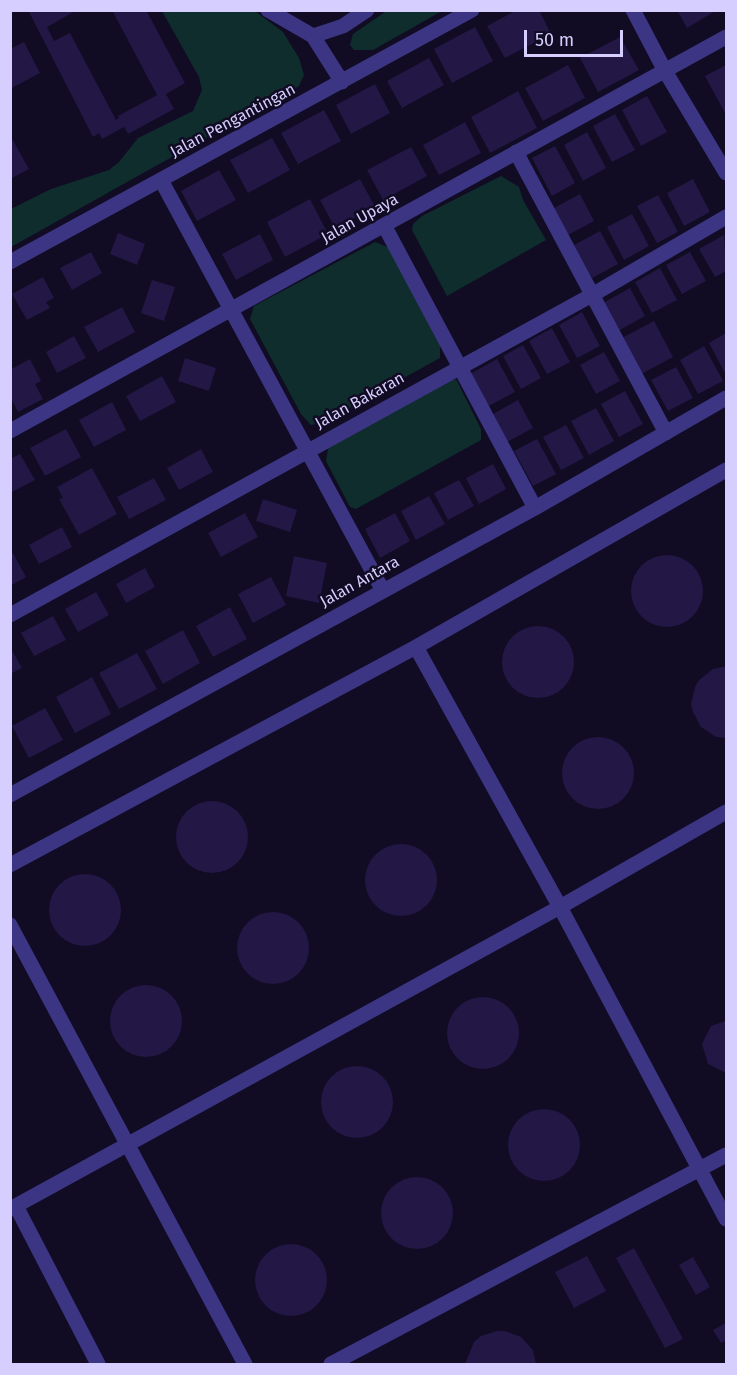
<!DOCTYPE html>
<html>
<head>
<meta charset="utf-8">
<style>
	body { margin:0 }
	#map { position:relative; width:737px; height:1375px; overflow:hidden; background:#110c23; font-family:"Fira Sans",sans-serif }
	canvas { display:block }
	.frame { position:absolute; inset:0; border:12px solid #d6ceff; pointer-events:none }
	.scale { position:absolute; left:524px; top:30px; width:99px; height:27px; box-sizing:border-box; border:3px solid #d6ceff; border-top:0; padding-left:8px; font-size:18px; line-height:21px; white-space:nowrap; color:#d6ceff; -webkit-text-stroke:4px #110c23; paint-order:stroke }
</style>
</head>
<body>
<div id="map">
<canvas width="737" height="1375"></canvas>
<div class="frame"></div>
<div class="scale">50 m</div>
</div>
<script>
const ctx = document.querySelector('canvas').getContext('2d');
ctx.lineJoin = 'round';
function fillPath(path, color) { ctx.fillStyle = color; ctx.fill(path, 'evenodd'); }
const shape = rows => new Path2D(rows.map(r => 'M' + r).join(''));
function strokePath(path, color, width, dash) { ctx.strokeStyle = color; ctx.lineWidth = width; ctx.lineCap = dash ? 'butt' : 'round'; ctx.setLineDash(dash || []); ctx.stroke(path); }
function drawText(font, color, halo, rows, align = 'center') {
  ctx.font = font + ' "Fira Sans",sans-serif'; ctx.lineWidth = 5; ctx.setLineDash([]); ctx.textBaseline = 'middle'; ctx.strokeStyle = halo; ctx.fillStyle = color; for (const [text, x, y, turn = 0] of rows) {
    ctx.save(); ctx.translate(x, y); ctx.rotate((+turn || 0) * Math.PI / 180); ctx.textAlign = isNaN(turn) ? turn : align; if (halo) ctx.strokeText(text, 0, 0); ctx.fillText(text, 0, 0); ctx.restore();
  }
}
const green = shape([
	[388,10,442,10,442,11,373,50,354,50,350,45,353,34],
	[162,11,255,11,283,32,299,58,304,75,299,86,279,97,11,247,11,209,51,189,109,170,119,162,138,138,193,111,202,90,199,77],
	[501,176,519,187,523,200,546,240,447,296,412,230,413,224,422,216],
	[375,242,390,248,440,345,440,358,322,423,311,425,301,414,250,319,254,306],
	[456,379,481,429,481,440,356,509,350,507,326,461,328,449,334,442,444,382]
]);
const building = shape([
	[28,10,77,10,47,27,54,41,70,33,116,120,119,118,118,116,157,95,112,10,146,10,185,83,166,94,174,109,128,134,124,127,102,139,99,133,93,137],
	[517,10,539,10,551,34,505,58,487,26],
	[677,10,717,10,687,28],
	[475,27,493,61,452,83,434,49],
	[620,37,639,70,598,92,580,58],
	[24,42,40,73,10,89,10,49],
	[429,58,444,85,402,108,387,81],
	[568,65,585,98,543,121,525,88],
	[726,65,726,115,705,76],
	[375,84,390,113,351,134,336,105],
	[518,91,537,128,490,153,471,117],
	[647,96,667,132,641,146,622,110],
	[324,110,341,141,298,164,281,133],
	[615,114,635,150,612,162,593,126],
	[465,122,481,153,439,175,423,145],
	[587,132,606,168,583,181,564,145],
	[10,135,29,169,10,179],
	[272,138,290,170,248,193,230,160],
	[555,146,575,183,552,196,532,158],
	[411,147,427,176,383,200,367,170],
	[219,170,236,200,197,221,181,191],
	[360,179,375,207,335,228,320,200],
	[693,179,710,212,684,226,667,193],
	[580,194,594,221,568,235,554,208],
	[658,195,678,232,657,243,637,206],
	[310,199,328,234,285,257,267,222],
	[632,214,649,246,624,260,607,227],
	[600,231,618,264,592,278,574,245],
	[118,233,145,244,137,265,110,254],
	[260,234,273,260,236,280,222,254],
	[724,235,726,271,715,277,699,249],
	[91,252,102,273,72,290,60,268],
	[690,252,706,281,682,294,666,265],
	[660,268,677,300,652,313,635,282],
	[43,277,54,298,46,302,50,308,27,320,12,294],
	[152,280,175,287,164,321,141,313],
	[630,288,645,316,618,331,603,303],
	[122,307,135,332,98,352,84,327],
	[582,312,600,346,577,358,559,325],
	[654,321,673,357,641,374,622,338],
	[552,328,570,362,547,374,529,341],
	[726,333,726,375,709,343],
	[74,336,86,358,57,373,46,352],
	[523,345,541,378,521,389,503,356],
	[704,346,723,381,698,394,680,360],
	[604,352,620,381,596,394,580,365],
	[185,358,216,368,209,391,178,381],
	[30,359,41,381,35,384,43,399,18,412,10,397,10,370],
	[497,359,515,392,487,407,470,374],
	[676,367,693,398,668,411,651,380],
	[162,376,176,402,140,421,126,396],
	[625,391,643,424,619,437,601,404],
	[518,400,533,428,507,442,493,414],
	[112,402,126,430,94,447,79,420],
	[596,408,614,441,589,455,571,421],
	[566,425,584,458,561,470,543,437],
	[66,429,81,457,45,476,30,448],
	[537,439,556,474,533,486,514,451],
	[201,449,213,472,179,490,167,468],
	[20,454,35,480,10,493,10,459],
	[493,464,506,489,479,504,466,478],
	[92,468,117,514,79,535,59,499,63,498,57,487],
	[154,478,166,500,129,519,117,497],
	[459,480,474,506,448,520,434,493],
	[429,496,445,524,416,540,401,511],
	[263,499,297,510,290,532,256,521],
	[245,513,258,537,221,557,208,533],
	[395,513,410,541,380,558,365,529],
	[62,527,72,547,39,564,29,545],
	[13,553,26,577,10,586,10,554],
	'631 591a36 36 0 1 1 72 0a36 36 0 1 1-72 0Z',
	[294,556,327,563,319,603,286,596],
	[145,568,155,587,126,603,116,584],
	[271,577,286,605,253,623,238,594],
	[96,592,109,615,78,632,65,609],
	[230,607,247,639,213,657,196,626],
	[53,616,66,640,34,656,21,633],
	'502 662a36 36 0 1 1 72 0a36 36 0 1 1-72 0Z',
	[183,630,200,663,163,684,145,651],
	[10,647,22,668,10,674],
	[137,653,157,689,119,709,99,673],
	[721,667,726,667,726,738,716,737,701,727,693,712,691,704,695,687,699,680,713,669],
	[92,677,111,714,75,733,56,697],
	[45,708,63,740,29,758,12,726],
	'562 773a36 36 0 1 1 72 0a36 36 0 1 1-72 0Z',
	'176 837a36 36 0 1 1 72 0a36 36 0 1 1-72 0Z',
	'365 880a36 36 0 1 1 72 0a36 36 0 1 1-72 0Z',
	'49 910a36 36 0 1 1 72 0a36 36 0 1 1-72 0Z',
	'237 948a36 36 0 1 1 72 0a36 36 0 1 1-72 0Z',
	'110 1021a36 36 0 1 1 72 0a36 36 0 1 1-72 0Z',
	'447 1033a36 36 0 1 1 72 0a36 36 0 1 1-72 0Z',
	[726,1021,726,1073,708,1064,702,1044,711,1026],
	'321 1102a36 36 0 1 1 72 0a36 36 0 1 1-72 0Z',
	'508 1145a36 36 0 1 1 72 0a36 36 0 1 1-72 0Z',
	'381 1213a36 36 0 1 1 72 0a36 36 0 1 1-72 0Z',
	'255 1280a36 36 0 1 1 72 0a36 36 0 1 1-72 0Z',
	[634,1248,683,1339,665,1348,616,1258],
	[587,1256,606,1291,574,1308,555,1272],
	[693,1257,710,1287,696,1295,679,1265],
	[726,1323,726,1340,721,1343,713,1330],
	[497,1331,505,1331,521,1337,533,1350,536,1364,465,1364,474,1342,481,1336]
]);
const minor = shape([
	[268,10,313,36,343,26,367,10],
	[633,10,665,71,726,173],
	[313,36,342,82],
	[516,152,666,433],
	[161,180,382,589],
	[385,227,535,508],
	[10,262,472,10],
	[10,431,726,37],
	[10,615,592,295,726,217],
	[416,647,560,907,726,1219],
	[10,795,535,508,726,398],
	[10,865,416,647,726,470],
	[10,925,245,1364],
	[16,1206,98,1364],
	[10,1209,560,907,726,812],
	[331,1364,726,1155]
]);
const streetNames = [
	["Jalan Pengantingan",233,121,-28],
	["Jalan Upaya",360,219,-29],
	["Jalan Bakaran",360,401,-29],
	["Jalan Antara",360,582,-29]
];
fillPath(green, '#0f2d2d');
fillPath(building, '#231745');
strokePath(minor, '#3c3584', 15);
drawText('16px', '#d6ceff', '#110c23', streetNames);
</script>
</body>
</html>
